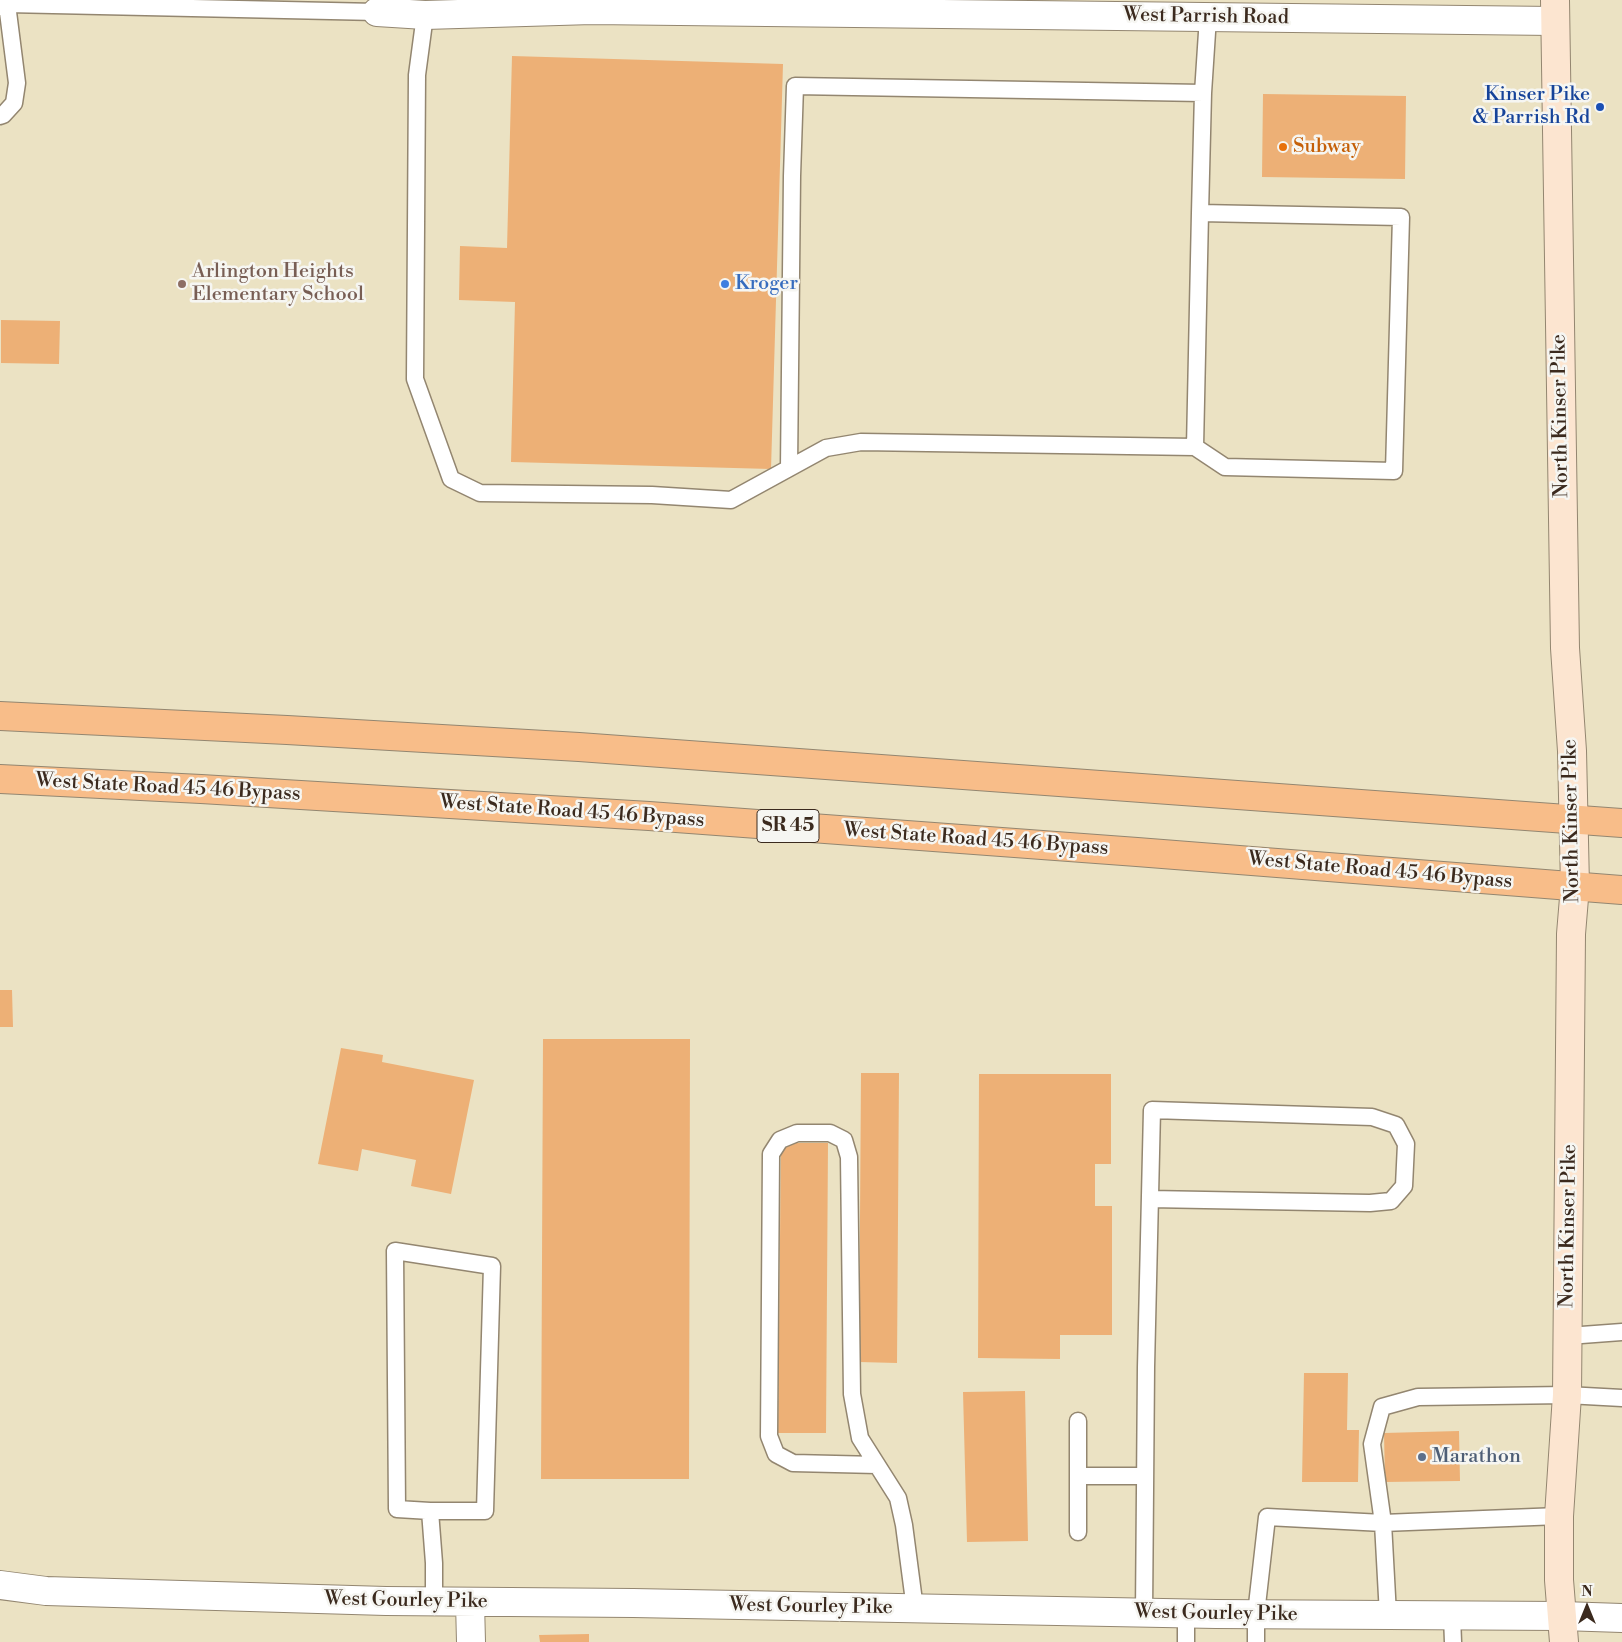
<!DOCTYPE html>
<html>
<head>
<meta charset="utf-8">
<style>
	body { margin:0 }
	#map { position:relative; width:1622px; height:1642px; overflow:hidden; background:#ebe2c3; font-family:"Libre Bodoni",serif }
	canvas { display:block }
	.north { position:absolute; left:1562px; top:1582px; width:50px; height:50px; -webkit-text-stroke:4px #f6f6f2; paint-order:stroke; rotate:0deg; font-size:14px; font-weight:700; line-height:20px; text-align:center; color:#3b2a1e }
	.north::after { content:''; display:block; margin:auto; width:18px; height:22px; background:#3b2a1e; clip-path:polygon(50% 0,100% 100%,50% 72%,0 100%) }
</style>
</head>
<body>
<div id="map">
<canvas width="1622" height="1642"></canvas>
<div class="north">N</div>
</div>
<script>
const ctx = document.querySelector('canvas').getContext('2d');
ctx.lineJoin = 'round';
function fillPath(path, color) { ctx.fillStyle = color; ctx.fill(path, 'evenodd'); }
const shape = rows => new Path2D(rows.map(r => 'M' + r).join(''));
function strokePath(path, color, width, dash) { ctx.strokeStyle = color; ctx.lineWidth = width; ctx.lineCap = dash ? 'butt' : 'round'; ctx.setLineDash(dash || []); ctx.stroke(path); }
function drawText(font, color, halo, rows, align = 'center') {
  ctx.font = font + ' "Libre Bodoni",serif'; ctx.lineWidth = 5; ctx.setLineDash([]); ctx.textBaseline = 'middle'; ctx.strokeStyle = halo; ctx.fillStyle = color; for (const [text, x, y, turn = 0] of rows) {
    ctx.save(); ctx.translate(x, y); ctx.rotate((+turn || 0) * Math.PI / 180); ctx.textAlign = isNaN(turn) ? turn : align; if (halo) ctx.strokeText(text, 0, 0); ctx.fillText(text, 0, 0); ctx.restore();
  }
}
const building = shape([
	[512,56,783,64,771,469,511,462,515,302,459,300,460,246,507,248],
	[1263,94,1406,96,1405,179,1262,177],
	[1,320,60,321,59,364,1,363],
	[0,990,12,990,13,1027,0,1027],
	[543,1039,690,1039,689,1479,541,1479],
	[341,1048,383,1055,382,1062,474,1080,451,1194,411,1186,416,1160,362,1149,358,1171,318,1164],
	[861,1073,899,1073,897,1363,859,1362],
	[979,1074,1111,1074,1111,1164,1095,1164,1095,1206,1112,1206,1112,1335,1060,1335,1060,1359,978,1358],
	[781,1143,828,1143,826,1433,778,1433],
	[1304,1373,1348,1373,1347,1430,1359,1430,1358,1482,1302,1482],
	[1025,1391,1028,1541,967,1542,963,1392],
	[1459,1431,1460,1481,1385,1482,1384,1433],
	[589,1634,589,1642,540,1642,539,1635]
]);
const lane = shape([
	[5,0,7,4,377,12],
	[0,7,7,4,17,83,14,103,3,115,0,116],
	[425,15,417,75,415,379,451,479,480,493,652,495,731,500,826,448,861,442,1195,447,1225,467,1394,471,1401,217,1200,213,1203,93,1208,17],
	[1195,447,1200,213],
	[789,468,792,176,795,86,1203,93],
	[1568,1336,1622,1332],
	[1078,1421,1078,1532],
	[877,1465,793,1463,776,1454,769,1436,771,1154,780,1140,797,1133,830,1133,844,1140,849,1157,852,1394,860,1438,898,1498,904,1525,915,1609],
	[1078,1476,1145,1476],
	[430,1511,485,1511,492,1266,395,1251,397,1509,430,1511,434,1563,434,1602],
	[1144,1613,1146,1367,1152,1110,1372,1117,1396,1125,1406,1144,1404,1186,1391,1201,1370,1203,1150,1199],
	[1186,1614,1186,1642],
	[1388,1615,1383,1523,1372,1444,1382,1407,1418,1397,1567,1395,1622,1398],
	[1452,1616,1453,1642],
	[1256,1642,1256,1614,1267,1517,1383,1523,1559,1516]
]);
const street = shape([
	[377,12,425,15,592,10,1554,21],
	[0,1585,46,1591,386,1601,633,1603,1216,1614,1562,1616,1622,1618],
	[470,1602,471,1642]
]);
const secondary = shape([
	[1555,0,1565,648,1572,751,1575,886,1571,934,1567,1395,1559,1516,1559,1580,1564,1642]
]);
const highway = shape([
	[0,716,287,730,579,747,1622,823],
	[0,779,201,789,649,816,1137,852,1622,890]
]);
const markers = [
	[1600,107,5,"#1a4fb4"],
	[1283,147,5,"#e8710a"],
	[182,284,5,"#8d6e63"],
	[725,284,5,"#3f7fe0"],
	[1422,1457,5,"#5c6f8a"]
];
const shields = [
	[788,826,62]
];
const shieldNames = [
	["SR 45",788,826]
];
const streetNames = [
	["West Parrish Road",1206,17,1],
	["North Kinser Pike",1561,416,-91],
	["West State Road 45 46 Bypass",168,788,3],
	["West State Road 45 46 Bypass",572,812,4],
	["North Kinser Pike",1572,821,-91],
	["West State Road 45 46 Bypass",976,840,4],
	["West State Road 45 46 Bypass",1380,871,5],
	["North Kinser Pike",1569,1226,-89],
	["West Gourley Pike",406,1601,1],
	["West Gourley Pike",811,1607,1],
	["West Gourley Pike",1216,1614,1]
];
const transitNames = [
	["Kinser Pike",1590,95],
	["& Parrish Rd",1590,118]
];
const foodNames = [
	["Subway",1293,147]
];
const educationNames = [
	["Arlington Heights",192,272],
	["Elementary School",192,295]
];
const shopNames = [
	["Kroger",735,284]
];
const serviceNames = [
	["Marathon",1432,1457]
];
fillPath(building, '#edb076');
strokePath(lane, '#938670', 19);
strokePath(street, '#938670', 30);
strokePath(secondary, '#938670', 30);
strokePath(highway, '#938670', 30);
strokePath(lane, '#fff', 16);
strokePath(street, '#fff', 28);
strokePath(secondary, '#fce5d0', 28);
strokePath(highway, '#f8bd89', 28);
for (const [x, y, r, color] of markers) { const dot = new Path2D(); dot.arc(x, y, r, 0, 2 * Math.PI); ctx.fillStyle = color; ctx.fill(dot); strokePath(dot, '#f6f6f2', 2); }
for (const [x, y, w] of shields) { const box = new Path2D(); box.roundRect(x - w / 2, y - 16.5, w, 33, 4); ctx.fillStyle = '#f6f6f2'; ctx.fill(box); strokePath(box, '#3b2a1e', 1); }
drawText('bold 19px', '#3b2a1e', null, shieldNames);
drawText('20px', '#3b2a1e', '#f6f6f2', streetNames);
drawText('20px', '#164399', '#f6f6f2', transitNames, 'right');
drawText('20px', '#c56008', '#f6f6f2', foodNames, 'left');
drawText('20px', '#785e54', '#f6f6f2', educationNames, 'left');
drawText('20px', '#366cbe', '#f6f6f2', shopNames, 'left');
drawText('20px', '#4e5e75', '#f6f6f2', serviceNames, 'left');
</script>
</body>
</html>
